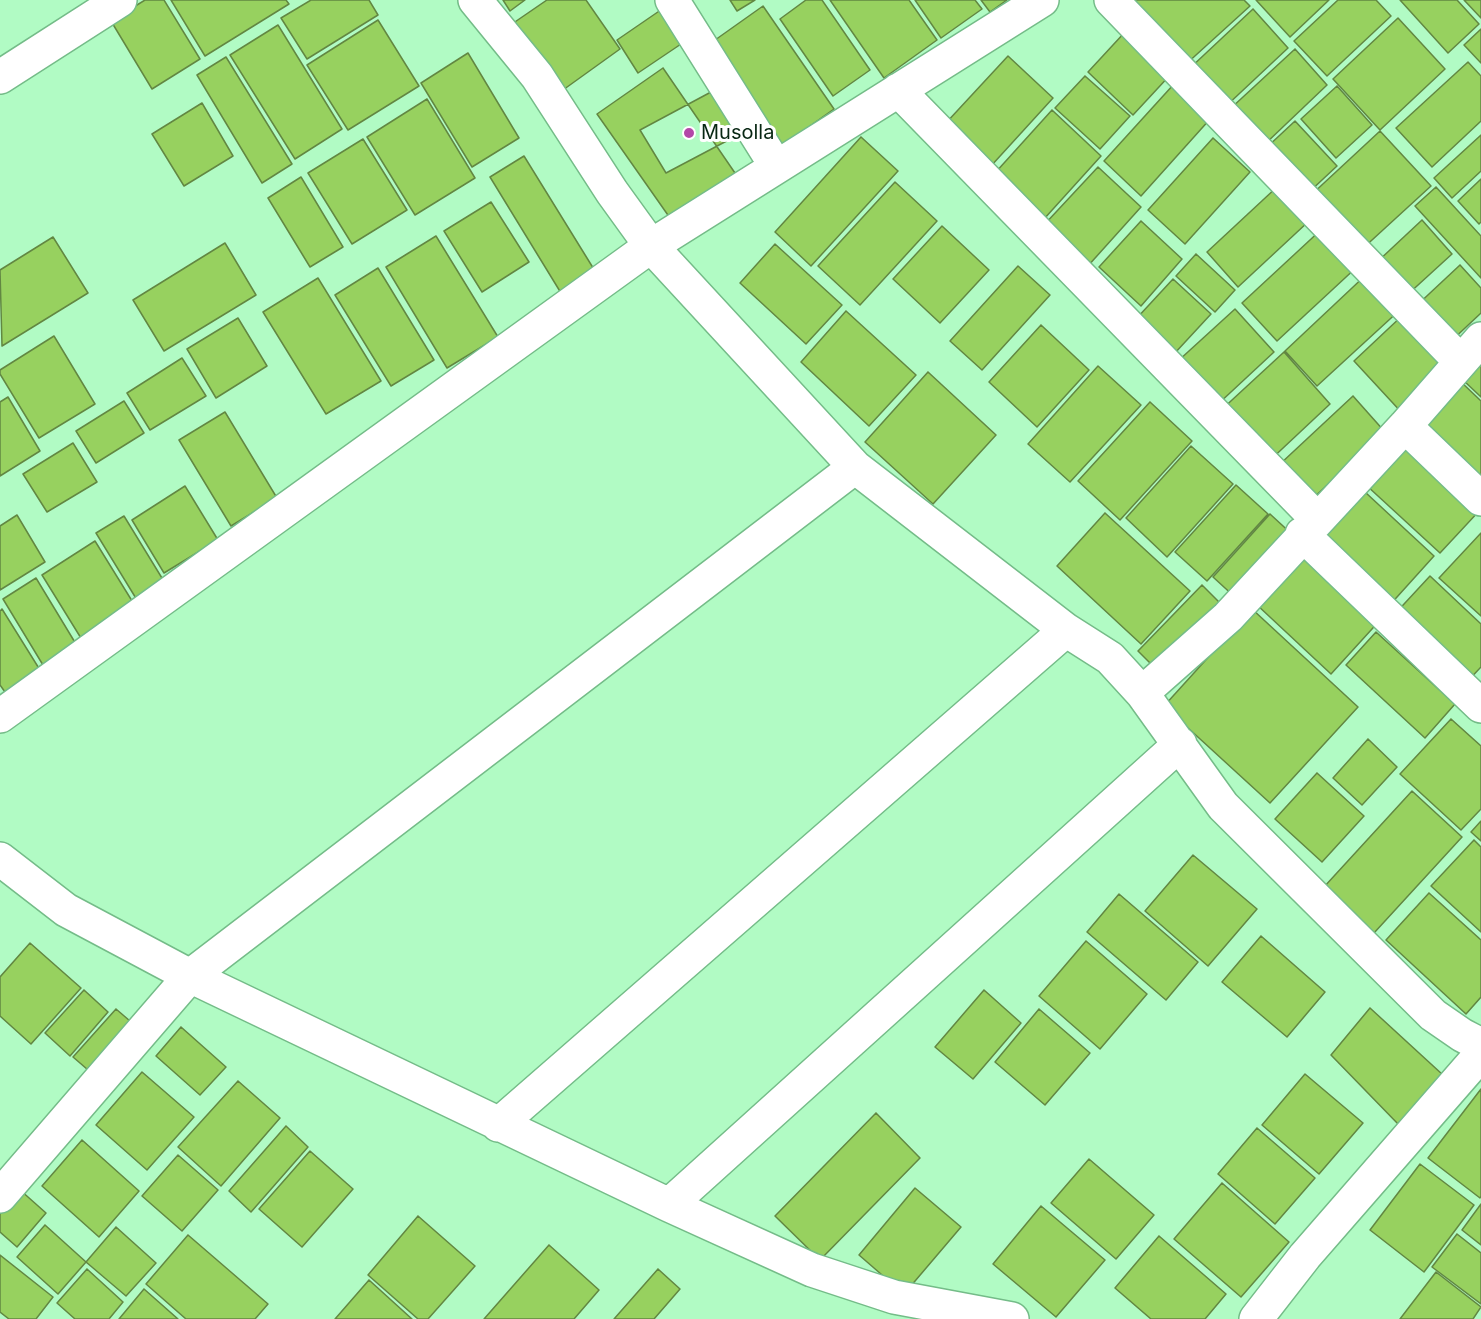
<!DOCTYPE html>
<html>
<head>
<meta charset="utf-8">
<style>
	body { margin:0 }
	canvas { display:block; background:#b1fbc4 }
</style>
</head>
<body>
<canvas width="1481" height="1319"></canvas>
<script>
const ctx = document.querySelector('canvas').getContext('2d');
ctx.lineJoin = 'round';
function fillPath(path, color) { ctx.fillStyle = color; ctx.fill(path, 'evenodd'); }
const shape = rows => new Path2D(rows.map(r => 'M' + r).join(''));
function strokePath(path, color, width, dash) { ctx.strokeStyle = color; ctx.lineWidth = width; ctx.lineCap = dash ? 'butt' : 'round'; ctx.setLineDash(dash || []); ctx.stroke(path); }
function drawText(font, color, halo, rows, align = 'center') {
  ctx.font = font + ' Inter,sans-serif'; ctx.lineWidth = 6; ctx.setLineDash([]); ctx.textBaseline = 'middle'; ctx.strokeStyle = halo; ctx.fillStyle = color; for (const [text, x, y, turn = 0] of rows) {
    ctx.save(); ctx.translate(x, y); ctx.rotate((+turn || 0) * Math.PI / 180); ctx.textAlign = isNaN(turn) ? turn : align; if (halo) ctx.strokeText(text, 0, 0); ctx.fillText(text, 0, 0); ctx.restore();
  }
}
const building = shape([
	[145,0,164,0,200,59,152,89,111,21,145,0],
	[171,0,286,0,289,4,205,56,171,0],
	[311,0,369,0,378,15,307,59,281,18,311,0],
	[503,0,525,0,510,11,503,0],
	[547,0,586,0,620,49,556,95,509,26,547,0],
	[730,0,755,0,737,11,730,0],
	[806,0,822,0,870,70,833,96,780,19,806,0],
	[830,0,909,0,937,40,884,78,830,0],
	[915,0,975,0,982,9,941,38,915,0],
	[981,0,1007,0,990,12,981,0],
	[1126,0,1244,0,1250,6,1185,65,1126,0],
	[1256,0,1329,0,1290,37,1256,0],
	[1338,0,1376,0,1391,16,1327,76,1294,41,1338,0],
	[1400,0,1457,0,1479,24,1448,53,1400,0],
	[1464,0,1481,0,1481,18,1464,0],
	[668,5,690,38,638,73,617,40,668,5],
	[763,6,834,109,779,148,708,45,763,6],
	[1253,9,1288,48,1224,108,1189,69,1253,9],
	[1398,18,1445,69,1380,130,1333,79,1398,18],
	[378,20,419,86,348,130,307,65,378,20],
	[278,25,342,129,295,159,230,55,278,25],
	[1481,29,1481,63,1464,45,1481,29],
	[1125,32,1171,74,1133,115,1088,72,1125,32],
	[1295,49,1327,85,1264,145,1230,109,1295,49],
	[468,53,519,138,472,167,421,83,468,53],
	[1008,56,1053,98,991,166,945,124,1008,56],
	[226,57,292,164,262,183,197,75,226,57],
	[1468,62,1481,76,1481,121,1432,167,1396,128,1468,62],
	[663,68,735,173,670,218,597,114,663,68],
	[1085,76,1130,116,1100,149,1055,108,1085,76],
	[1174,84,1211,118,1141,196,1104,161,1174,84],
	[1337,86,1372,125,1336,158,1301,119,1337,86],
	[711,92,738,135,666,173,640,130,711,92],
	[427,99,475,178,415,215,367,137,427,99],
	[202,103,233,156,184,186,152,134,202,103],
	[1052,110,1101,156,1044,219,995,173,1052,110],
	[1295,121,1337,166,1307,194,1265,149,1295,121],
	[1380,131,1431,186,1360,251,1310,196,1380,131],
	[1481,135,1481,171,1452,198,1434,178,1481,135],
	[861,137,898,171,811,266,775,232,861,137],
	[1213,138,1250,172,1185,244,1148,210,1213,138],
	[363,139,407,210,352,244,308,173,363,139],
	[524,156,595,271,561,293,490,177,524,156],
	[1098,167,1141,207,1087,267,1043,226,1098,167],
	[301,177,343,247,310,267,268,198,301,177],
	[1481,179,1481,222,1479,224,1458,201,1481,179],
	[895,182,937,221,860,305,818,266,895,182],
	[1278,186,1309,221,1238,287,1207,252,1278,186],
	[1436,187,1481,236,1481,278,1415,206,1436,187],
	[491,202,529,262,482,292,444,231,491,202],
	[1422,220,1452,254,1406,296,1376,263,1422,220],
	[1141,221,1182,259,1141,306,1099,267,1141,221],
	[942,226,989,270,940,323,893,279,942,226],
	[1324,227,1359,265,1277,341,1242,303,1324,227],
	[436,236,498,337,447,368,386,267,436,236],
	[53,237,88,293,2,346,0,270,53,237],
	[225,243,256,295,164,351,133,300,225,243],
	[775,244,842,305,806,344,740,283,775,244],
	[1196,254,1235,290,1215,312,1176,276,1196,254],
	[1460,265,1481,288,1481,313,1448,344,1414,308,1460,265],
	[1018,266,1050,295,982,370,950,341,1018,266],
	[378,268,434,360,391,386,335,295,378,268],
	[1369,272,1402,308,1317,386,1285,351,1369,272],
	[318,278,381,381,326,414,263,312,318,278],
	[1173,279,1211,314,1174,354,1136,319,1173,279],
	[1235,309,1274,352,1217,405,1178,361,1235,309],
	[846,311,916,375,869,426,801,362,846,311],
	[1404,314,1453,367,1403,414,1354,361,1404,314],
	[238,318,267,366,216,398,187,349,238,318],
	[1041,325,1089,370,1037,427,989,382,1041,325],
	[54,336,95,404,39,438,0,374,0,370,54,336],
	[1284,352,1330,404,1266,464,1219,412,1284,352],
	[182,358,206,396,150,430,127,393,182,358],
	[1481,360,1481,397,1463,380,1481,360],
	[1098,366,1141,405,1070,482,1028,444,1098,366],
	[928,372,996,435,933,504,865,442,928,372],
	[1459,380,1481,401,1481,487,1416,428,1459,380],
	[1353,396,1385,432,1311,500,1279,465,1353,396],
	[8,397,40,451,0,476,0,402,8,397],
	[124,401,144,433,96,463,76,431,124,401],
	[1150,402,1192,441,1120,520,1078,481,1150,402],
	[225,412,277,498,231,526,179,440,225,412],
	[1409,439,1481,509,1440,553,1366,485,1409,439],
	[73,443,97,482,47,512,23,474,73,443],
	[1191,446,1233,484,1167,557,1126,518,1191,446],
	[1236,485,1268,514,1207,581,1175,552,1236,485],
	[185,486,218,540,164,573,132,520,185,486],
	[1365,492,1434,556,1388,607,1319,543,1365,492],
	[1105,513,1190,591,1141,644,1057,566,1105,513],
	[1270,514,1295,537,1237,599,1213,577,1270,514],
	[17,515,45,562,0,590,0,526,17,515],
	[124,516,165,583,137,600,96,533,124,516],
	[1481,533,1481,616,1439,578,1481,533],
	[95,541,137,609,84,643,42,575,95,541],
	[1307,548,1382,618,1331,674,1256,604,1307,548],
	[1430,576,1481,624,1481,667,1465,684,1392,617,1430,576],
	[36,578,79,649,46,670,3,599,36,578],
	[1202,585,1224,607,1159,672,1138,651,1202,585],
	[2,609,40,670,5,692,0,685,0,611,2,609],
	[1252,609,1358,707,1270,803,1164,706,1252,609],
	[1376,632,1455,704,1425,738,1346,665,1376,632],
	[1451,719,1481,746,1481,809,1461,830,1400,774,1451,719],
	[1368,739,1397,767,1362,805,1333,778,1368,739],
	[1317,773,1364,816,1322,862,1275,819,1317,773],
	[1412,791,1462,837,1374,933,1324,887,1412,791],
	[1481,821,1481,841,1471,832,1481,821],
	[1474,840,1481,847,1481,932,1431,886,1474,840],
	[1193,855,1257,909,1208,966,1145,911,1193,855],
	[1429,893,1481,940,1481,997,1466,1014,1386,940,1429,893],
	[1119,894,1198,962,1166,1000,1087,932,1119,894],
	[1261,936,1325,992,1287,1037,1222,982,1261,936],
	[1086,941,1147,994,1100,1049,1039,996,1086,941],
	[30,943,81,988,31,1044,0,1016,0,977,30,943],
	[84,990,108,1012,70,1056,45,1033,84,990],
	[984,990,1021,1023,973,1079,935,1047,984,990],
	[1370,1008,1443,1075,1399,1125,1331,1055,1370,1008],
	[116,1009,137,1027,95,1076,73,1057,116,1009],
	[1039,1009,1090,1053,1045,1105,995,1062,1039,1009],
	[181,1027,226,1067,200,1095,156,1056,181,1027],
	[142,1072,194,1117,147,1170,96,1125,142,1072],
	[1305,1074,1363,1123,1319,1174,1262,1125,1305,1074],
	[238,1081,280,1118,221,1186,178,1147,238,1081],
	[1481,1089,1481,1196,1480,1198,1428,1158,1481,1089],
	[876,1113,920,1158,820,1260,775,1216,876,1113],
	[286,1126,308,1147,251,1212,229,1191,286,1126],
	[1257,1128,1315,1178,1275,1224,1218,1174,1257,1128],
	[82,1140,139,1191,99,1237,42,1186,82,1140],
	[310,1151,353,1189,302,1247,259,1209,310,1151],
	[178,1155,218,1190,182,1231,142,1196,178,1155],
	[1089,1159,1154,1215,1116,1259,1051,1203,1089,1159],
	[1420,1164,1474,1205,1424,1272,1370,1230,1420,1164],
	[1222,1183,1289,1242,1241,1297,1174,1239,1222,1183],
	[915,1188,961,1227,904,1294,859,1255,915,1188],
	[19,1189,46,1213,17,1247,0,1232,0,1210,19,1189],
	[1481,1204,1481,1245,1462,1230,1481,1204],
	[1041,1206,1105,1260,1056,1317,993,1264,1041,1206],
	[418,1216,475,1266,428,1319,418,1319,368,1275,418,1216],
	[45,1225,86,1262,58,1294,17,1257,45,1225],
	[116,1227,156,1263,126,1296,86,1262,116,1227],
	[1457,1234,1481,1253,1481,1304,1432,1267,1457,1234],
	[188,1235,268,1304,255,1319,186,1319,146,1284,188,1235],
	[1159,1236,1226,1294,1205,1319,1151,1319,1115,1288,1159,1236],
	[549,1245,599,1290,574,1319,484,1319,549,1245],
	[0,1255,53,1297,36,1319,9,1319,0,1312,0,1255],
	[87,1269,123,1302,109,1319,75,1319,57,1303,87,1269],
	[658,1269,680,1289,654,1319,614,1319,658,1269],
	[1436,1272,1481,1307,1473,1319,1400,1319,1436,1272],
	[369,1280,412,1319,335,1319,369,1280],
	[144,1289,178,1319,119,1319,144,1289]
]);
const street = shape([
	[475,0,537,76,612,192,651,246,855,467,1066,630,1110,658,1142,693,1223,806,1433,1015,1462,1035,1481,1045],
	[672,0,776,166],
	[1111,0,1461,362],
	[0,77,120,0],
	[898,90,1317,519],
	[1405,426,1481,499],
	[1302,534,1481,706],
	[1142,693,1228,617,1405,426,1481,339],
	[0,716,651,246,1042,0],
	[0,859,66,910,190,976,669,1205,812,1270,894,1297,1012,1319],
	[498,1125,1066,630],
	[0,1196,190,976,855,467],
	[669,1205,1180,744],
	[1256,1319,1305,1256,1481,1054]
]);
const markers = [
	[689,133,6,"#b348a8"]
];
const poiNames = [
	["Musolla",701,133]
];
fillPath(building, '#97d15f');
strokePath(building, '#628742', 1.5);
strokePath(street, '#74bc88', 36);
strokePath(street, '#fff', 33);
for (const [x, y, r, color] of markers) { const dot = new Path2D(); dot.arc(x, y, r, 0, 2 * Math.PI); ctx.fillStyle = color; ctx.fill(dot); strokePath(dot, '#fff', 2); }
drawText('20px', '#082713', '#fff', poiNames, 'left');
</script>
</body>
</html>
